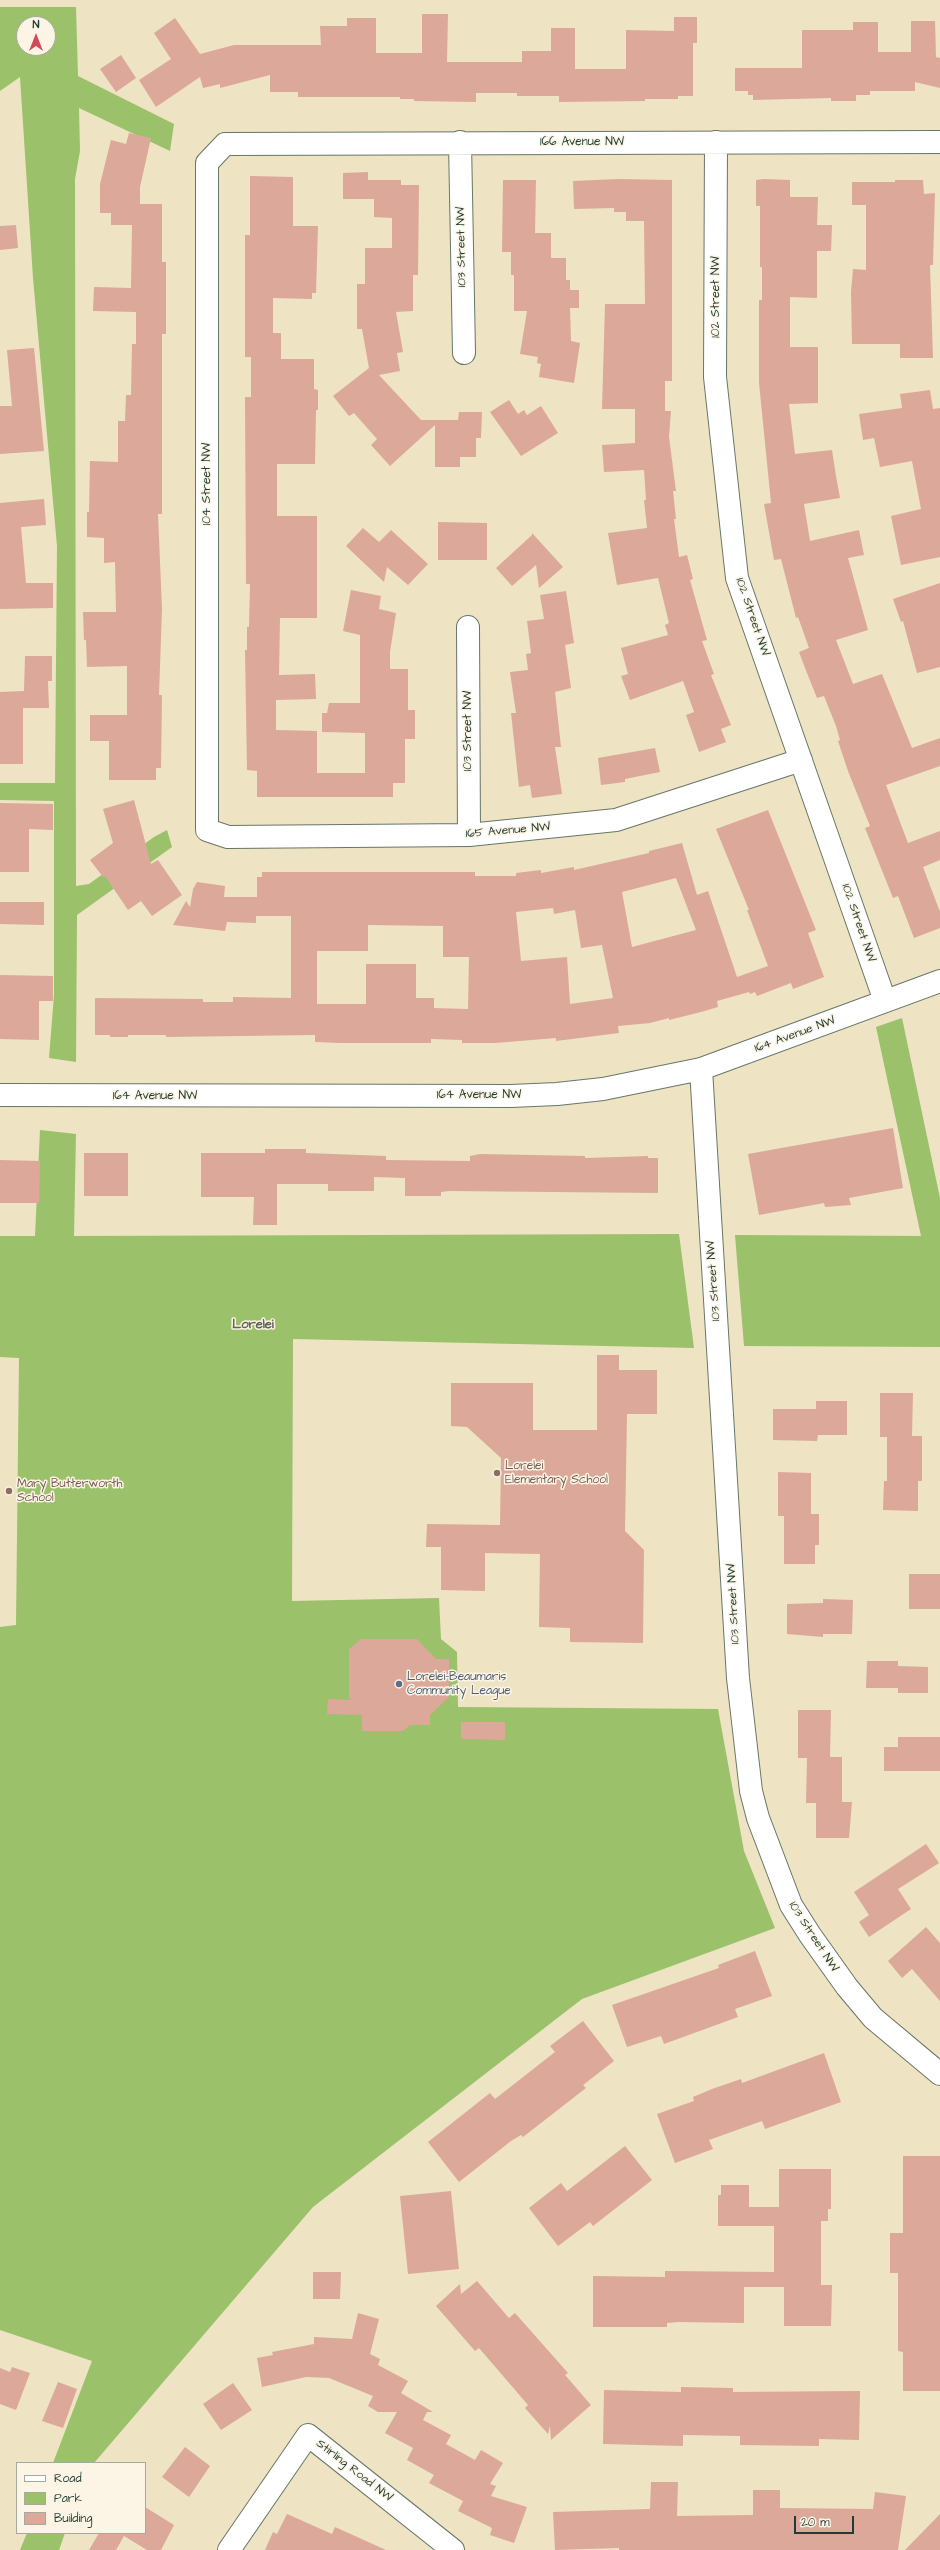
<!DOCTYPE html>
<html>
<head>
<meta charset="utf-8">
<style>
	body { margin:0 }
	#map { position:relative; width:940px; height:2550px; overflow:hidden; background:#eee3c3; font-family:"Architects Daughter",sans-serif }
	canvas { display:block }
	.legend { position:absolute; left:16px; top:2462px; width:130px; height:72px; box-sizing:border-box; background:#fcf5e5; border:1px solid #a4ab9e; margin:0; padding:5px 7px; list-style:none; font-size:12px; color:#1f3d34 }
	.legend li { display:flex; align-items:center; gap:8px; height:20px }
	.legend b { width:20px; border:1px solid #a4ab9e }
	.north { position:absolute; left:16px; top:16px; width:40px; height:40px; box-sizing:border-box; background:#fcf5e5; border:1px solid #a4ab9e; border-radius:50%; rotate:0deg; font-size:11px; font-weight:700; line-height:16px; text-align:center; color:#1f3d34 }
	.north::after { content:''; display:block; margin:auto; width:14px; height:18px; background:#d1495b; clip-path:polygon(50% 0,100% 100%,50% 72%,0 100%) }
	.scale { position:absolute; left:794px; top:2516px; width:60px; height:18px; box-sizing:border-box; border:2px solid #1f3d34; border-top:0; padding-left:5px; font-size:12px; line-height:14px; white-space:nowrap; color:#1f3d34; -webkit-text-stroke:3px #fcf5e5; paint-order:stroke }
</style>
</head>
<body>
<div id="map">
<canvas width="940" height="2550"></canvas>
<ul class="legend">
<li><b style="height:5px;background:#fff"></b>Road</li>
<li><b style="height:11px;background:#9bc16b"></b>Park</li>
<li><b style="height:11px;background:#dca89a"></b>Building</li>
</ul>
<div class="north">N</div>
<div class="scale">20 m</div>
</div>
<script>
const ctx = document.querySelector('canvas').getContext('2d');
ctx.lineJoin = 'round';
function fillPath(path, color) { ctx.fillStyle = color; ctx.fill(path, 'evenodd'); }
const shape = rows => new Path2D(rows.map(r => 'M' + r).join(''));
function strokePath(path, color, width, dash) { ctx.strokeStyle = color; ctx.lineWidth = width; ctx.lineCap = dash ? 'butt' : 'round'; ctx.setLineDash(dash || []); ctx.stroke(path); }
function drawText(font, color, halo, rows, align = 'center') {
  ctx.font = font + ' "Architects Daughter",sans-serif'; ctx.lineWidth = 3; ctx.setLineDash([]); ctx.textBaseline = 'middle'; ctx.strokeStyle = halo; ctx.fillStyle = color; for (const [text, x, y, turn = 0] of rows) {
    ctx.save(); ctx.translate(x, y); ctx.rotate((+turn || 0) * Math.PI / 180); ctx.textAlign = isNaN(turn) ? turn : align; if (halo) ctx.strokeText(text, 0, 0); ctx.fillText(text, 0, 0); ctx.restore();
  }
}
const green = shape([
	[0,7,76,7,78,76,174,124,170,151,79,108,80,151,75,179,76,886,89,884,154,837,167,830,172,847,77,915,76,1062,49,1058,54,995,54,801,0,800,0,783,55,783,57,546,33,278,20,77,0,91],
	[24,24,48,24,48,48,24,48],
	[902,1018,940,1198,940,1347,744,1346,735,1235,921,1236,876,1027],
	[40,1130,76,1134,74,1236,679,1234,694,1348,293,1339,292,1601,439,1598,441,1639,457,1652,458,1707,718,1709,744,1851,775,1928,582,1999,313,2207,94,2463,53,2463,92,2361,0,2330,0,1627,16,1625,19,1358,0,1357,0,1236,35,1236],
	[27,2533,65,2533,59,2550,20,2550]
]);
const building = shape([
	[422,14,448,14,447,62,522,62,522,51,551,51,551,28,575,28,575,69,626,69,626,30,674,31,674,17,697,17,697,43,693,43,693,96,678,96,678,99,645,99,645,101,559,102,559,96,517,96,517,93,476,93,476,102,414,101,414,99,400,99,400,97,298,97,298,92,270,92,270,75,220,88,220,84,203,88,200,77,156,107,139,80,171,59,154,33,175,18,200,54,234,45,321,45,320,26,347,26,347,18,376,18,376,53,422,53],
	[911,21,935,21,936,57,940,58,940,88,915,82,915,91,870,91,870,95,856,95,856,101,831,101,831,98,753,100,753,95,748,95,748,91,735,91,735,68,802,68,802,30,853,30,853,22,878,22,878,52,911,52],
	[121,55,136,78,116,92,100,69],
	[129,133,151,138,140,187,140,204,162,204,162,262,166,262,166,334,162,334,162,514,158,514,162,609,159,695,162,695,161,768,156,768,156,780,109,780,109,741,90,741,90,715,127,715,127,666,87,667,86,640,84,640,83,612,116,612,115,562,104,563,104,538,87,537,87,512,89,512,90,461,118,462,118,421,125,421,126,395,131,395,132,344,136,344,136,312,93,311,94,287,131,288,132,225,111,225,111,213,100,213,100,184,111,140,126,144],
	[368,172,368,180,401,180,401,185,419,185,418,275,413,275,413,311,396,312,403,352,397,353,400,371,379,375,421,420,458,420,459,412,482,412,481,438,476,438,476,457,460,457,460,467,435,467,435,425,390,466,371,445,377,439,354,413,349,416,333,396,369,368,362,329,357,329,357,284,365,284,365,248,392,248,392,218,374,217,374,199,343,199,343,173],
	[250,176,293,177,293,226,318,226,316,293,312,293,312,299,273,298,273,333,281,333,281,359,314,359,314,389,318,390,318,410,316,410,315,464,277,464,277,516,317,516,317,618,280,618,279,675,315,674,316,699,276,700,276,730,317,731,317,773,365,773,365,733,322,732,322,713,327,713,329,703,360,703,360,635,343,631,351,590,381,596,379,609,396,613,390,652,390,669,408,669,408,710,415,710,415,739,405,739,405,783,393,783,393,797,257,797,257,771,247,770,245,650,247,650,247,627,249,627,250,584,246,584,245,397,251,397,251,357,245,357,245,235,250,235],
	[619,179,672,180,672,381,665,381,665,411,671,411,669,437,676,491,673,491,676,519,674,519,679,557,687,555,693,579,690,580,707,640,702,641,714,674,711,675,731,725,721,729,726,742,699,752,686,715,694,712,683,681,630,700,621,676,628,674,621,648,668,635,665,625,669,623,658,578,617,585,608,533,647,528,644,500,646,500,644,470,604,472,602,445,635,443,635,409,602,409,605,304,645,304,644,221,626,221,626,212,614,212,614,208,574,209,573,181],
	[764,179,790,180,790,197,818,197,817,225,832,225,831,251,817,251,817,298,790,297,790,347,818,347,818,403,789,404,795,454,832,450,836,476,840,498,804,504,810,541,859,530,864,555,848,558,868,630,836,640,853,684,882,674,912,748,940,738,940,766,886,785,908,843,940,831,940,860,923,867,940,912,940,928,914,938,898,896,893,898,865,828,870,826,848,771,838,741,840,740,836,726,824,696,817,698,805,668,799,652,809,648,798,617,796,618,781,559,774,560,764,504,771,503,759,383,759,300,762,300,762,267,760,267,760,206,756,206,756,180],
	[503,180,536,180,535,233,551,233,551,258,566,258,566,280,570,280,570,290,579,290,579,308,570,308,571,341,580,343,574,383,539,377,541,364,537,363,538,357,520,354,527,311,514,311,514,275,511,275,511,252,502,252],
	[895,180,923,180,924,194,935,193,933,265,930,265,933,358,900,358,900,344,852,344,851,292,853,269,866,270,866,205,852,205,852,182,895,182],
	[16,225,18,248,0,250,0,226],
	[34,348,44,451,0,454,0,406,12,406,7,350],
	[930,390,933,409,940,408,940,557,901,565,891,516,921,509,912,461,880,467,874,438,863,440,859,414,902,408,900,394],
	[509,400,518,414,524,410,527,415,541,406,558,433,521,456,490,412],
	[44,499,46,525,21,527,26,583,53,583,53,608,0,609,0,503],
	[438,522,487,523,487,560,438,560],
	[363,528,379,542,391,530,428,564,408,585,387,567,384,582,346,546],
	[532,533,563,567,539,588,536,565,512,586,496,568,532,535],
	[940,583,940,667,917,673,903,621,901,622,893,599],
	[566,591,574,643,565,645,571,688,555,692,561,747,555,747,562,794,532,798,530,785,519,787,511,713,516,713,510,672,528,670,526,654,531,653,527,621,544,619,540,595],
	[25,656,52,656,52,681,48,681,49,708,23,708,23,764,0,764,0,692,24,691],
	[655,748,660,772,625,779,625,782,601,785,598,758],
	[134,800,151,864,158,860,182,895,152,916,141,901,128,910,105,876,103,877,90,860,113,843,103,809],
	[0,803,53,804,53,830,29,829,29,872,0,872],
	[768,810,816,930,808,933,824,977,793,989,791,983,757,996,755,992,750,994,749,992,717,1001,718,1007,701,1012,669,1020,669,1018,650,1023,618,1026,619,1033,556,1041,556,1038,495,1043,462,1043,462,1040,431,1039,431,1043,339,1043,315,1042,315,1035,166,1037,166,1035,128,1035,128,1037,110,1037,110,1035,95,1035,95,998,203,999,203,1002,233,1002,233,997,291,998,291,916,256,916,256,923,227,922,225,931,173,925,186,901,190,907,193,889,197,882,225,886,224,897,257,897,257,877,262,877,262,872,475,872,475,876,516,876,516,873,541,870,541,873,574,867,574,870,649,853,649,851,682,843,697,895,708,891,737,977,768,966,747,910,749,910,716,829],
	[676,878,696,930,632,947,622,892],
	[553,908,554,914,575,910,581,948,602,945,613,998,570,1004,567,957,521,961,516,912],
	[368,925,443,926,443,957,469,957,468,1009,434,1008,434,998,416,998,416,964,366,964,366,1004,317,1004,317,951,368,951],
	[0,902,44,902,44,925,0,924],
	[0,975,53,976,53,1001,39,1001,39,1040,0,1039],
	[893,1128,903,1188,849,1198,851,1205,825,1207,824,1203,759,1215,748,1154],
	[265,1149,306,1149,306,1153,386,1156,386,1160,470,1161,470,1156,480,1154,585,1156,585,1158,648,1156,648,1158,658,1158,658,1193,449,1191,441,1192,441,1196,405,1196,405,1178,374,1177,374,1191,328,1191,328,1184,277,1184,277,1225,253,1225,254,1197,201,1197,201,1153,265,1153],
	[84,1153,128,1153,128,1196,84,1196],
	[0,1160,40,1161,39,1203,0,1203],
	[597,1355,619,1355,619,1370,657,1370,657,1414,627,1414,625,1531,644,1550,643,1643,570,1642,570,1628,539,1627,540,1554,485,1553,485,1591,441,1590,441,1547,426,1547,427,1524,500,1525,501,1458,467,1427,451,1426,451,1383,533,1383,533,1430,597,1430],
	[880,1393,913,1393,912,1436,922,1436,922,1481,918,1481,918,1511,883,1510,884,1481,887,1481,887,1437,880,1437],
	[816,1401,847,1401,847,1435,818,1435,817,1441,773,1440,773,1409,816,1409],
	[778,1472,811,1473,811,1514,819,1514,819,1545,815,1545,815,1564,784,1564,784,1516,778,1516],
	[909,1574,940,1574,940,1609,909,1609],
	[823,1599,853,1600,852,1634,823,1634,823,1637,787,1634,787,1604,823,1603],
	[361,1639,417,1639,436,1659,449,1659,449,1697,430,1715,430,1725,410,1725,403,1731,362,1731,362,1715,327,1714,328,1699,351,1700,349,1698,349,1649],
	[867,1661,898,1661,898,1666,928,1667,928,1693,898,1693,898,1688,866,1688],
	[798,1710,831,1710,830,1757,842,1757,842,1802,852,1802,849,1838,816,1838,816,1803,806,1803,807,1758,798,1758],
	[461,1722,505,1722,505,1740,461,1739],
	[898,1737,940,1737,940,1771,884,1771,884,1747,898,1747],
	[926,1844,939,1863,898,1889,911,1909,869,1937,859,1922,869,1915,854,1892],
	[926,1927,940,1943,940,2001,912,1969,902,1978,888,1961],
	[755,1951,772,1996,735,2009,738,2017,664,2044,661,2036,627,2047,612,2005,719,1968,718,1965],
	[583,2021,614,2061,583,2085,586,2088,523,2137,521,2135,511,2141,459,2182,428,2142,490,2093,495,2099,555,2052,550,2046],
	[824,2053,841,2102,765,2129,762,2121,709,2140,713,2149,675,2163,657,2114,694,2101,693,2097,712,2089,741,2079,742,2083],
	[625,2146,652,2180,593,2226,590,2222,558,2246,529,2208,561,2183,567,2191],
	[903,2156,940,2156,940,2391,903,2391,903,2352,898,2351,898,2273,890,2273,890,2233,903,2233],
	[779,2169,831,2169,831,2209,828,2209,828,2221,821,2221,821,2285,832,2285,831,2326,784,2326,784,2287,744,2287,744,2323,678,2322,667,2323,667,2327,593,2327,593,2276,665,2277,665,2271,774,2272,774,2226,718,2226,718,2195,721,2195,721,2185,749,2185,749,2207,779,2207],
	[451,2191,459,2269,408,2274,400,2196],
	[313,2272,341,2272,340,2299,313,2299],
	[477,2281,509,2318,515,2313,568,2373,565,2375,591,2405,551,2440,550,2426,548,2434,525,2408,528,2405,479,2348,475,2351,436,2306,460,2284,461,2294],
	[358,2313,379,2319,370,2354,380,2359,378,2365,408,2381,401,2393,433,2412,427,2412,423,2420,451,2435,446,2444,475,2460,481,2450,503,2463,490,2484,496,2486,491,2496,527,2507,514,2543,490,2535,492,2528,458,2511,463,2501,429,2483,434,2475,407,2460,413,2448,385,2433,397,2412,378,2412,368,2406,373,2396,329,2378,306,2377,262,2387,257,2358,273,2355,272,2352,314,2344,314,2337,352,2339],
	[12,2367,30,2373,16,2410,0,2404,0,2368,10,2372],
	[58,2382,77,2389,63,2428,42,2421],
	[233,2383,252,2410,221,2430,203,2404],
	[681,2387,733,2388,733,2392,860,2391,859,2440,819,2439,819,2446,740,2445,740,2436,683,2435,683,2446,603,2444,604,2390,681,2392],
	[185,2447,210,2466,189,2497,162,2477],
	[651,2482,678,2482,677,2516,753,2515,753,2490,780,2490,780,2508,873,2509,875,2492,906,2496,898,2550,619,2550,619,2548,555,2550,553,2512,650,2509],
	[145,2507,174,2525,161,2550,147,2550,124,2536,116,2550,89,2550,99,2533,145,2533],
	[287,2514,332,2534,335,2527,386,2550,265,2550,273,2532,277,2534],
	[940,2514,940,2550,905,2550]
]);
const street = shape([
	[460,142,464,353],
	[716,142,715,377,737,578,885,1001],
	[468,627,469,835],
	[801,760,616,820,469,835,228,837,207,830,207,163,225,144,940,142],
	[701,1069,738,1678,751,1791,758,1818,791,1905,810,1935,847,1987,873,2018,940,2074],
	[0,1095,511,1096,557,1094,603,1089,701,1069,940,981],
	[229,2550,308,2435,453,2550]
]);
const markers = [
	[497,1473,4,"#8d6e63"],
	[9,1491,4,"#8d6e63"],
	[399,1684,4,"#5c6f8a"]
];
const streetNames = [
	["166 Avenue NW",582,142],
	["103 Street NW",462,247,-91],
	["102 Street NW",716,297,-90],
	["104 Street NW",207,484,-90],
	["102 Street NW",752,617,71],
	["103 Street NW",468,731,-90],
	["165 Avenue NW",508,831,-5],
	["102 Street NW",858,923,71],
	["164 Avenue NW",795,1035,-20],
	["164 Avenue NW",479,1095],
	["164 Avenue NW",155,1096],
	["103 Street NW",714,1281,-94],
	["103 Street NW",734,1604,-93],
	["103 Street NW",813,1937,57],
	["Stirling Road NW",354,2471,38]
];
const educationNames = [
	["Lorelei",505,1466],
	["Elementary School",505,1480],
	["Mary Butterworth",17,1484],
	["School",17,1498]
];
const serviceNames = [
	["Lorelei-Beaumaris",407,1677],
	["Community League",407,1691]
];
const neighbourhoodNames = [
	["Lorelei",253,1325]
];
fillPath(green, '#9bc16b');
fillPath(building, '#dca89a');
strokePath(street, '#677766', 24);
strokePath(street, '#fff', 22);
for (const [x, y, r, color] of markers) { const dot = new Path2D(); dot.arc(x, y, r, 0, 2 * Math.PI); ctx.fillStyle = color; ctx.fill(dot); strokePath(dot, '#fcf5e5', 1.5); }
drawText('12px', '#1f3d34', '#fcf5e5', streetNames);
drawText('12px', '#785e54', '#fcf5e5', educationNames, 'left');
drawText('12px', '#4e5e75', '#fcf5e5', serviceNames, 'left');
drawText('bold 13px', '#616258', '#fcf5e5', neighbourhoodNames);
</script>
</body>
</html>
